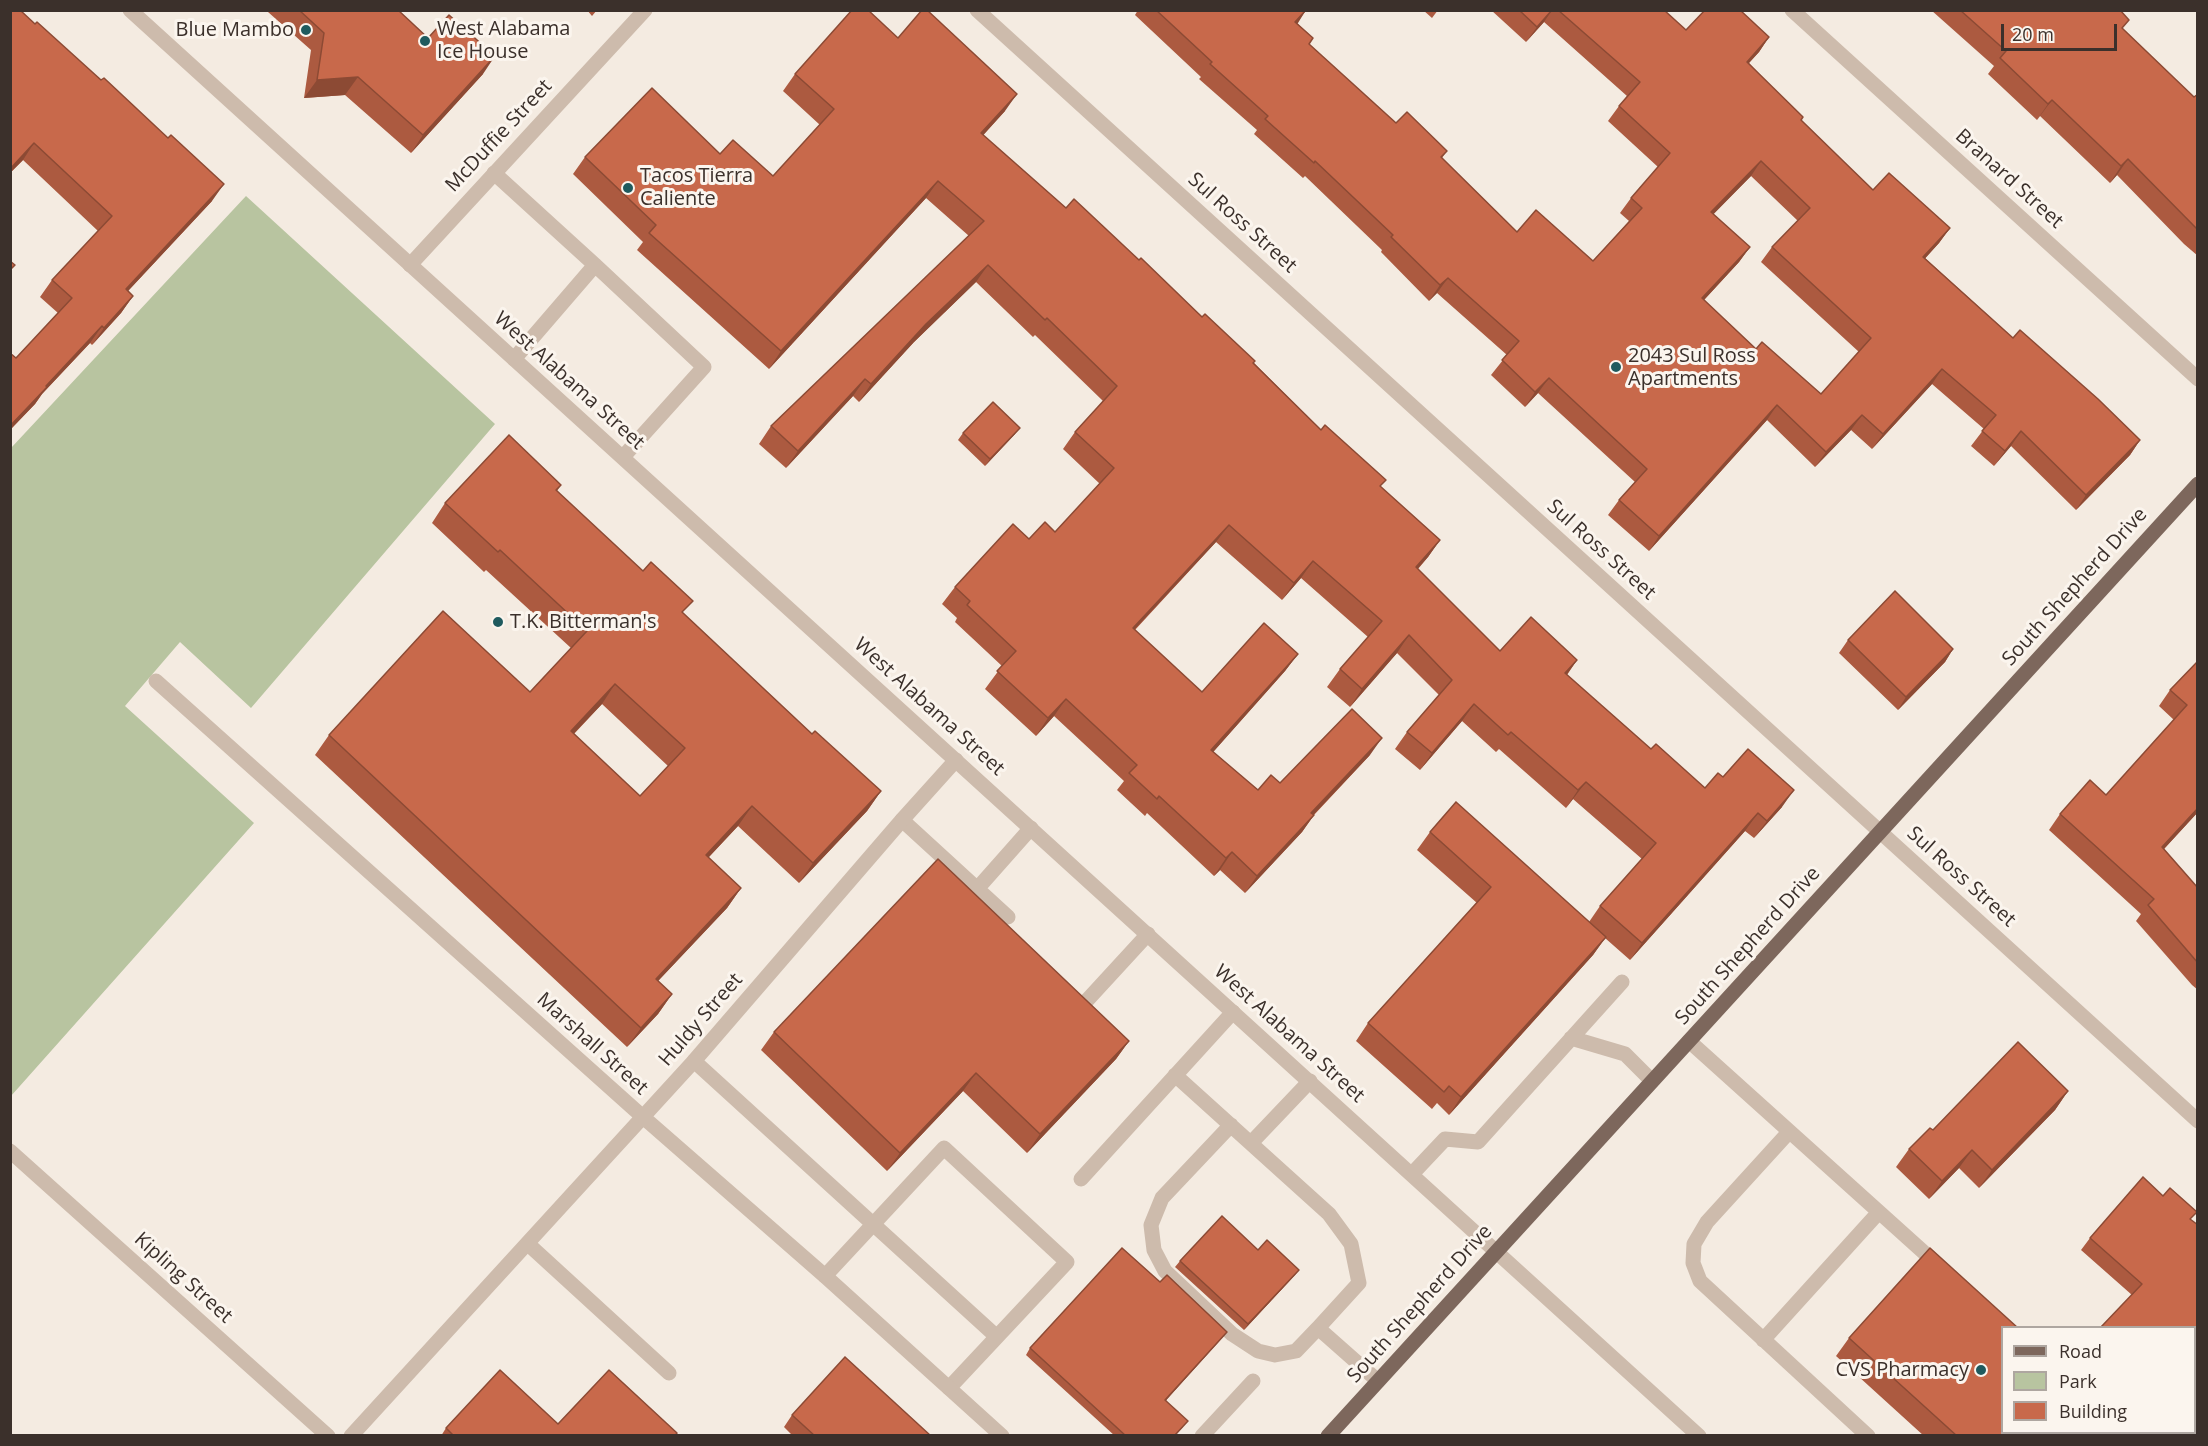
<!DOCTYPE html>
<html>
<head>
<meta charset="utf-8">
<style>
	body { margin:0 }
	#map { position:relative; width:2208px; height:1446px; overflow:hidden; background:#f4ebe1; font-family:"Open Sans",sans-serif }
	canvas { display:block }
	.frame { position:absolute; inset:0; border:12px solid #3b302b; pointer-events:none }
	.legend { position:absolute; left:2001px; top:1326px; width:195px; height:108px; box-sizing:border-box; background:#fbf5ee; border:2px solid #aea6a0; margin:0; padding:8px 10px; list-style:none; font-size:18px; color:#3b302b }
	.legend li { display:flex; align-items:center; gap:12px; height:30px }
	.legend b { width:30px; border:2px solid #aea6a0 }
	.scale { position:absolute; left:2001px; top:24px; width:116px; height:27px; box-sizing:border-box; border:3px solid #3b302b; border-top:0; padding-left:8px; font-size:18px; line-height:21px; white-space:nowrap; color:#3b302b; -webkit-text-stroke:4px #fbf5ee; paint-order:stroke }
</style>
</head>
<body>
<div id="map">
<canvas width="2208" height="1446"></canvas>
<div class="frame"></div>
<ul class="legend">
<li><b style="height:8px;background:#7d675c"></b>Road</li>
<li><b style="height:16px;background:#b8c4a0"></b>Park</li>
<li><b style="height:16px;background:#c8694b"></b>Building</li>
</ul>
<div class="scale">20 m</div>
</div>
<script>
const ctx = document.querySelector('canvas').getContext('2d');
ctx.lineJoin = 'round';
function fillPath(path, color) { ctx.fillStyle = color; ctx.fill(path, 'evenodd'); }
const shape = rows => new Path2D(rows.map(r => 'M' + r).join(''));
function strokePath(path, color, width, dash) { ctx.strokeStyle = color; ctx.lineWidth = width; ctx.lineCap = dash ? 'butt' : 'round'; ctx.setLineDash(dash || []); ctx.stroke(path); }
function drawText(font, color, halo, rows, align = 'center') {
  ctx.font = font + ' "Open Sans",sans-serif'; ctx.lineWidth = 6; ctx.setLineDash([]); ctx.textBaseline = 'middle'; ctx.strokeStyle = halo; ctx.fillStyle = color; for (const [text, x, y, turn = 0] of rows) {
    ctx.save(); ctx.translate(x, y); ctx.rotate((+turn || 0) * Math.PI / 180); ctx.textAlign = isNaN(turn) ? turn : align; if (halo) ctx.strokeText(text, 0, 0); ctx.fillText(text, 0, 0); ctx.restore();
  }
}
const green = shape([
	[246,196,495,424,251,708,180,642,125,706,254,823,11,1096,11,448]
]);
const service = shape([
	[494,173,595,265,704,367,623,457],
	[514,359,595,265],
	[902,820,1008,917],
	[977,889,1031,828],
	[1080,1008,1148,934],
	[1571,1038,1625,1054,1652,1081],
	[1689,1041,1939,1266],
	[694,1061,997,1337],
	[1175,1075,1329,1214,1351,1244,1359,1283,1318,1328,1378,1381],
	[1231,1125,1162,1198,1151,1225,1154,1250,1165,1271,1232,1334,1258,1351,1275,1355,1296,1351,1318,1328],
	[1789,1132,1707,1222,1694,1244,1693,1263,1700,1281,1868,1436],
	[1251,1143,1310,1081],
	[1412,1174,1445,1139,1478,1142,1622,982],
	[1081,1179,1233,1012],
	[528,1244,669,1373],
	[825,1276,944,1148,1067,1262,949,1388],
	[1763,1340,1879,1212],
	[2100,1432,2101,1436],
	[1202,1436,1253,1381]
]);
const minor = shape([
	[977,10,2198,1121],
	[1792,10,2198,379],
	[410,265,645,10],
	[156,681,643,1117,825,1276,1002,1436],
	[10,1151,328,1436],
	[351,1436,694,1061,902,820,956,760]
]);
const tertiary = shape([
	[130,10,1699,1436]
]);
const primary = shape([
	[1328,1436,2198,484]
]);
const wall = shape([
	[10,10,212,201,128,291,133,296,121,313,92,345,90,343,42,394,35,404,10,430,10,353,16,358,58,313,40,297,52,280,98,231,23,160,10,173],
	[269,10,398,10,428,38,483,74,411,153,345,95,304,98,311,50,268,12],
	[587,10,597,10,592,16],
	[1138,10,1306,10,1297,23,1313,38,1309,44,1396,123,1447,151,1442,158,1517,232,1593,261,1629,221,1620,213,1631,198,1658,167,1608,121,1619,106,1627,96,1544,22,1526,42,1491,10,1664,10,1686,30,1769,37,1759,52,1749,63,1801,120,1873,190,1950,228,1939,243,1925,258,2013,338,2140,440,2130,455,2076,510,2011,446,1994,466,1971,446,1984,429,1932,384,1872,449,1851,430,1815,467,1767,420,1649,551,1608,515,1619,500,1635,482,1538,393,1525,407,1491,375,1507,355,1437,293,1429,301,1381,252,1382,250,1305,176,1303,178,1254,134,1257,130,1199,79,1201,77,1135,15],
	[1751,176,1798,221,1772,247,1761,262,1859,352,1821,394,1756,349,1704,300,1739,262,1750,247,1713,214],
	[1423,10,1438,10,1432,18],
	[1931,10,2120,10,2123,29,2194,97,2198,94,2198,256,2184,244,2117,175,2110,183,2040,116,2037,120,1988,74,1994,66],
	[898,38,1005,111,983,135,1066,208,1139,260,1254,363,1321,430,1381,487,1440,540,1428,557,1418,569,1500,651,1577,660,1567,675,1651,749,1705,788,1723,777,1782,807,1754,838,1745,831,1630,960,1605,938,1593,955,1449,1115,1437,1103,1432,1109,1356,1041,1368,1023,1477,903,1417,850,1430,832,1589,922,1600,906,1642,859,1573,799,1566,808,1499,749,1496,752,1462,721,1420,770,1395,749,1407,732,1439,695,1397,653,1350,707,1327,687,1340,669,1368,637,1301,578,1282,600,1216,542,1135,630,1202,692,1298,654,1285,671,1213,752,1258,790,1370,755,1314,815,1302,832,1245,893,1220,870,1214,876,1147,813,1145,816,1117,790,1124,781,1054,716,1036,736,985,689,1002,666,955,622,957,618,942,604,955,587,1029,539,1055,532,1100,484,1063,449,1075,432,1103,401,1035,335,1033,337,976,282,914,342,859,402,853,396,786,468,759,444,771,426,969,236,926,198,769,369,637,250,643,242,573,174,585,157,720,154,773,176,820,125,783,91,795,74],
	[963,433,1015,434,985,466,958,440],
	[561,485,557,491,684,614,812,734,881,791,867,811,799,883,738,826,708,858,741,888,727,908,658,981,672,994,658,1014,627,1047,315,755,329,735,530,692,571,648,486,570,484,572,432,523,445,503],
	[602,704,668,766,640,796,574,734],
	[1848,640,1953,649,1945,662,1898,710,1839,653],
	[2198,661,2198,812,2164,849,2198,888,2198,990,2192,985,2136,921,2141,914,2049,830,2060,814,2106,795,2174,720,2159,706,2170,690],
	[774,1032,1129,1041,1116,1059,1027,1153,963,1091,887,1171,761,1050],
	[2068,1091,2055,1110,1979,1188,1959,1168,1929,1199,1896,1167,1909,1149,1933,1130],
	[2191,1219,2198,1436,2176,1436,2173,1432,2194,1432,2132,1295,2081,1250,2090,1238],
	[1258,1250,1299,1270,1294,1276,1244,1330,1175,1267,1180,1261],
	[1160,1282,1227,1332,1222,1338,1166,1400,1183,1427,1175,1436,1115,1436,1026,1355,1030,1348],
	[1849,1338,2092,1436,1924,1436,1836,1356],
	[792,1415,931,1436,793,1436,784,1427],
	[446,1428,675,1436,441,1436]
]);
const shadedWall = shape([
	[1306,10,1298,23,1285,37,1295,22],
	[1552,10,1544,22,1526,42,1537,27],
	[1769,37,1759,52,1736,77,1747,62],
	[495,56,483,74,411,153,423,135],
	[358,77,345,95,304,98,317,80],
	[1017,94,1005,111,969,151,981,133],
	[2052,100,2037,120,2048,104],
	[34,143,23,160,10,173,10,169],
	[2128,159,2117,175,2110,183,2121,166],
	[1761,161,1751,176,1701,227,1711,212],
	[938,181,926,198,769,369,781,351],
	[224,184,212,201,114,306,126,289],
	[1950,228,1939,243,1913,272,1923,257],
	[1750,247,1739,262,1692,313,1702,298],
	[988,265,976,282,914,342,859,402,871,384,926,324],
	[1448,278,1437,293,1429,301,1440,285],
	[133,296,121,313,92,345,104,328],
	[102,326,90,343,42,394,35,404,10,430,10,426,46,386],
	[1942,369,1932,384,1872,449,1883,434],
	[1549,378,1538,393,1525,407,1535,392],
	[865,379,853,396,786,468,798,451],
	[1777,405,1767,420,1649,551,1659,536],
	[1862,415,1851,430,1815,467,1826,452],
	[1020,428,1015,434,985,466,990,459],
	[2021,431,2011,446,1994,466,2005,451],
	[2140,440,2130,455,2076,510,2086,495],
	[1229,525,1216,542,1120,645,1133,628],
	[1440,540,1428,557,1404,584,1416,567],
	[1313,561,1301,578,1282,600,1294,583],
	[1409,635,1397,653,1350,707,1362,689],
	[1953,649,1945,662,1898,710,1906,697],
	[1298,654,1285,671,1199,768,1211,750],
	[1577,660,1565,677,1565,673],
	[615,684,602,704,557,751,571,731],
	[1066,699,1054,716,1036,736,1048,718],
	[1474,704,1462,721,1420,770,1432,753],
	[1382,738,1370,755,1299,830,1311,813],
	[1586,782,1573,799,1566,808,1578,790],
	[1794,790,1782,807,1754,838,1767,821],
	[881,791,867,811,799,883,813,863],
	[752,806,738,826,692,875,706,855],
	[2198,808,2198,812,2151,863,2162,847],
	[1758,813,1745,831,1630,960,1642,943],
	[1314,815,1302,832,1245,893,1257,876],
	[1232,852,1220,870,1214,876,1226,858],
	[741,888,727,908,642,998,656,979],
	[1606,937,1593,955,1449,1115,1461,1097],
	[672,994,658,1014,627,1047,641,1028],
	[1129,1041,1116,1059,1027,1153,1040,1134],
	[976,1073,963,1091,887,1171,900,1153],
	[2068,1091,2055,1110,1979,1188,1992,1170],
	[1972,1150,1959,1168,1929,1199,1942,1181],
	[1299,1270,1294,1276,1244,1330,1248,1324],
	[1227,1332,1222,1338,1161,1406,1165,1400]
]);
const building = shape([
	[10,10,20,10,35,24,37,22,101,80,104,78,168,138,171,135,224,184,126,289,133,296,104,328,102,326,46,386,47,387,10,426,10,353,16,358,72,298,52,280,112,216,34,143,10,169,10,10],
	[299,10,398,10,428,38,449,15,495,56,423,135,358,77,317,80,324,33,299,10],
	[852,10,868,10,898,38,922,10,927,10,1017,94,981,133,1066,208,1074,199,1139,260,1141,258,1202,317,1205,314,1255,361,1253,363,1321,430,1325,425,1386,480,1380,486,1440,540,1416,567,1500,651,1531,617,1577,660,1565,673,1651,749,1656,744,1705,788,1718,773,1723,777,1748,749,1794,790,1767,821,1758,813,1642,943,1600,906,1656,843,1586,782,1578,790,1511,732,1508,735,1474,704,1432,753,1407,732,1452,680,1409,635,1362,689,1340,669,1382,621,1313,561,1294,583,1229,525,1133,628,1202,692,1264,623,1298,654,1211,750,1258,790,1271,775,1280,783,1352,709,1382,738,1311,813,1314,815,1257,876,1232,852,1226,858,1159,796,1157,799,1129,773,1137,765,1066,699,1048,718,997,671,1016,651,967,605,970,601,955,587,1013,524,1029,539,1045,522,1055,532,1114,468,1075,432,1117,386,1047,318,1045,320,988,265,926,324,871,384,865,379,798,451,771,426,984,221,938,181,781,351,649,233,656,225,585,157,652,88,720,154,733,140,773,176,834,109,795,74,852,10],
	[1156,10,1306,10,1295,22,1313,38,1309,44,1396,123,1407,112,1447,151,1441,157,1517,232,1536,210,1593,261,1642,208,1631,198,1670,153,1619,106,1640,82,1558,10,1664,10,1686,30,1705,10,1740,10,1769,37,1747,62,1803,117,1801,120,1873,190,1889,173,1950,228,1923,257,2013,338,2020,330,2098,399,2140,440,2086,495,2021,431,2005,451,1982,431,1996,415,1942,369,1883,434,1862,415,1826,452,1777,405,1659,536,1619,500,1647,469,1549,378,1535,392,1502,360,1519,341,1448,278,1440,285,1391,237,1393,235,1315,161,1314,163,1265,119,1268,116,1210,64,1212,62,1156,10],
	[1761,161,1810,208,1772,247,1871,338,1821,394,1762,342,1756,349,1702,298,1750,247,1711,212,1761,161],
	[1519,10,1552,10,1537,27,1519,10],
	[1960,10,2120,10,2129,20,2122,28,2194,97,2198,94,2198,230,2128,159,2121,166,2052,100,2048,104,2000,58,2006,51,1960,10],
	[10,261,15,265,10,270,10,261],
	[993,402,1020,428,990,459,963,433,993,402],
	[509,435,561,485,556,490,643,571,651,562,693,601,682,612,812,734,815,731,881,791,813,863,752,806,706,855,741,888,656,979,672,994,641,1028,329,735,443,611,530,692,587,631,500,550,498,552,445,503,509,435],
	[615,684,685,748,640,796,571,731,615,684],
	[1895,591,1953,649,1906,697,1848,640,1895,591],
	[2198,661,2198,808,2162,847,2198,888,2198,963,2148,905,2154,899,2060,814,2090,780,2106,795,2187,705,2170,690,2198,661],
	[1456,802,1606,937,1461,1097,1449,1086,1444,1092,1368,1023,1491,887,1430,832,1456,802],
	[938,859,1129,1041,1040,1134,976,1073,900,1153,774,1032,938,859],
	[2018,1042,2068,1091,1992,1170,1972,1150,1942,1181,1909,1149,1930,1128,1933,1130,2018,1042],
	[2143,1177,2163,1196,2170,1188,2197,1212,2190,1219,2198,1225,2198,1436,2194,1432,2194,1328,2100,1328,2142,1284,2090,1238,2143,1177],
	[1222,1216,1258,1250,1267,1240,1299,1270,1248,1324,1180,1261,1222,1216],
	[1122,1248,1160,1282,1167,1275,1227,1332,1165,1400,1188,1421,1174,1436,1126,1436,1030,1348,1122,1248],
	[1930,1248,2018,1328,2002,1328,2002,1432,2092,1432,2092,1436,1957,1436,1849,1338,1930,1248],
	[845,1357,931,1436,815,1436,792,1415,845,1357],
	[500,1370,558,1424,609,1370,677,1433,675,1436,454,1436,446,1428,500,1370]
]);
const markers = [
	[306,30,6,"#1f5a5e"],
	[425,41,6,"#1f5a5e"],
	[628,188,6,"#1f5a5e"],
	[1616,367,6,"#1f5a5e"],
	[498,622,6,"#1f5a5e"],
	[1981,1370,6,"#1f5a5e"]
];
const poiNames = [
	["West Alabama",437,29],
	["Ice House",437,52],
	["Blue Mambo",294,30,"right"],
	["Tacos Tierra",640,176],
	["Caliente",640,199],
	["2043 Sul Ross",1628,356],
	["Apartments",1628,379],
	["T.K. Bitterman's",510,622],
	["CVS Pharmacy",1969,1370,"right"]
];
const streetNames = [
	["McDuffie Street",499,136,-47],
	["Branard Street",2009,179,42],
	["Sul Ross Street",1242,223,42],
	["West Alabama Street",569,381,42],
	["Sul Ross Street",1601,550,42],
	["South Shepherd Drive",2075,587,-48],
	["West Alabama Street",929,707,42],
	["Sul Ross Street",1961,877,42],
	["South Shepherd Drive",1748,946,-48],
	["Huldy Street",701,1020,-49],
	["West Alabama Street",1289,1034,42],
	["Marshall Street",592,1044,42],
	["Kipling Street",183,1278,42],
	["South Shepherd Drive",1420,1304,-48]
];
fillPath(green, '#b8c4a0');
strokePath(service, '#cdbbac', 15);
strokePath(minor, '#cdbbac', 15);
strokePath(tertiary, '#cdbbac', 15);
strokePath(primary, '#7d675c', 15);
fillPath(wall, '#ac5a40');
fillPath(shadedWall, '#8c4a34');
fillPath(building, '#c8694b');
strokePath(building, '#8c4a34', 1.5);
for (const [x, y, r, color] of markers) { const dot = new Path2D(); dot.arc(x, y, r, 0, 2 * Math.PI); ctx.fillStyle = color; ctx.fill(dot); strokePath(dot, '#fbf5ee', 2); }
drawText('20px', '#3b302b', '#fbf5ee', poiNames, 'left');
drawText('20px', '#3b302b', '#fbf5ee', streetNames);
</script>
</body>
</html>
